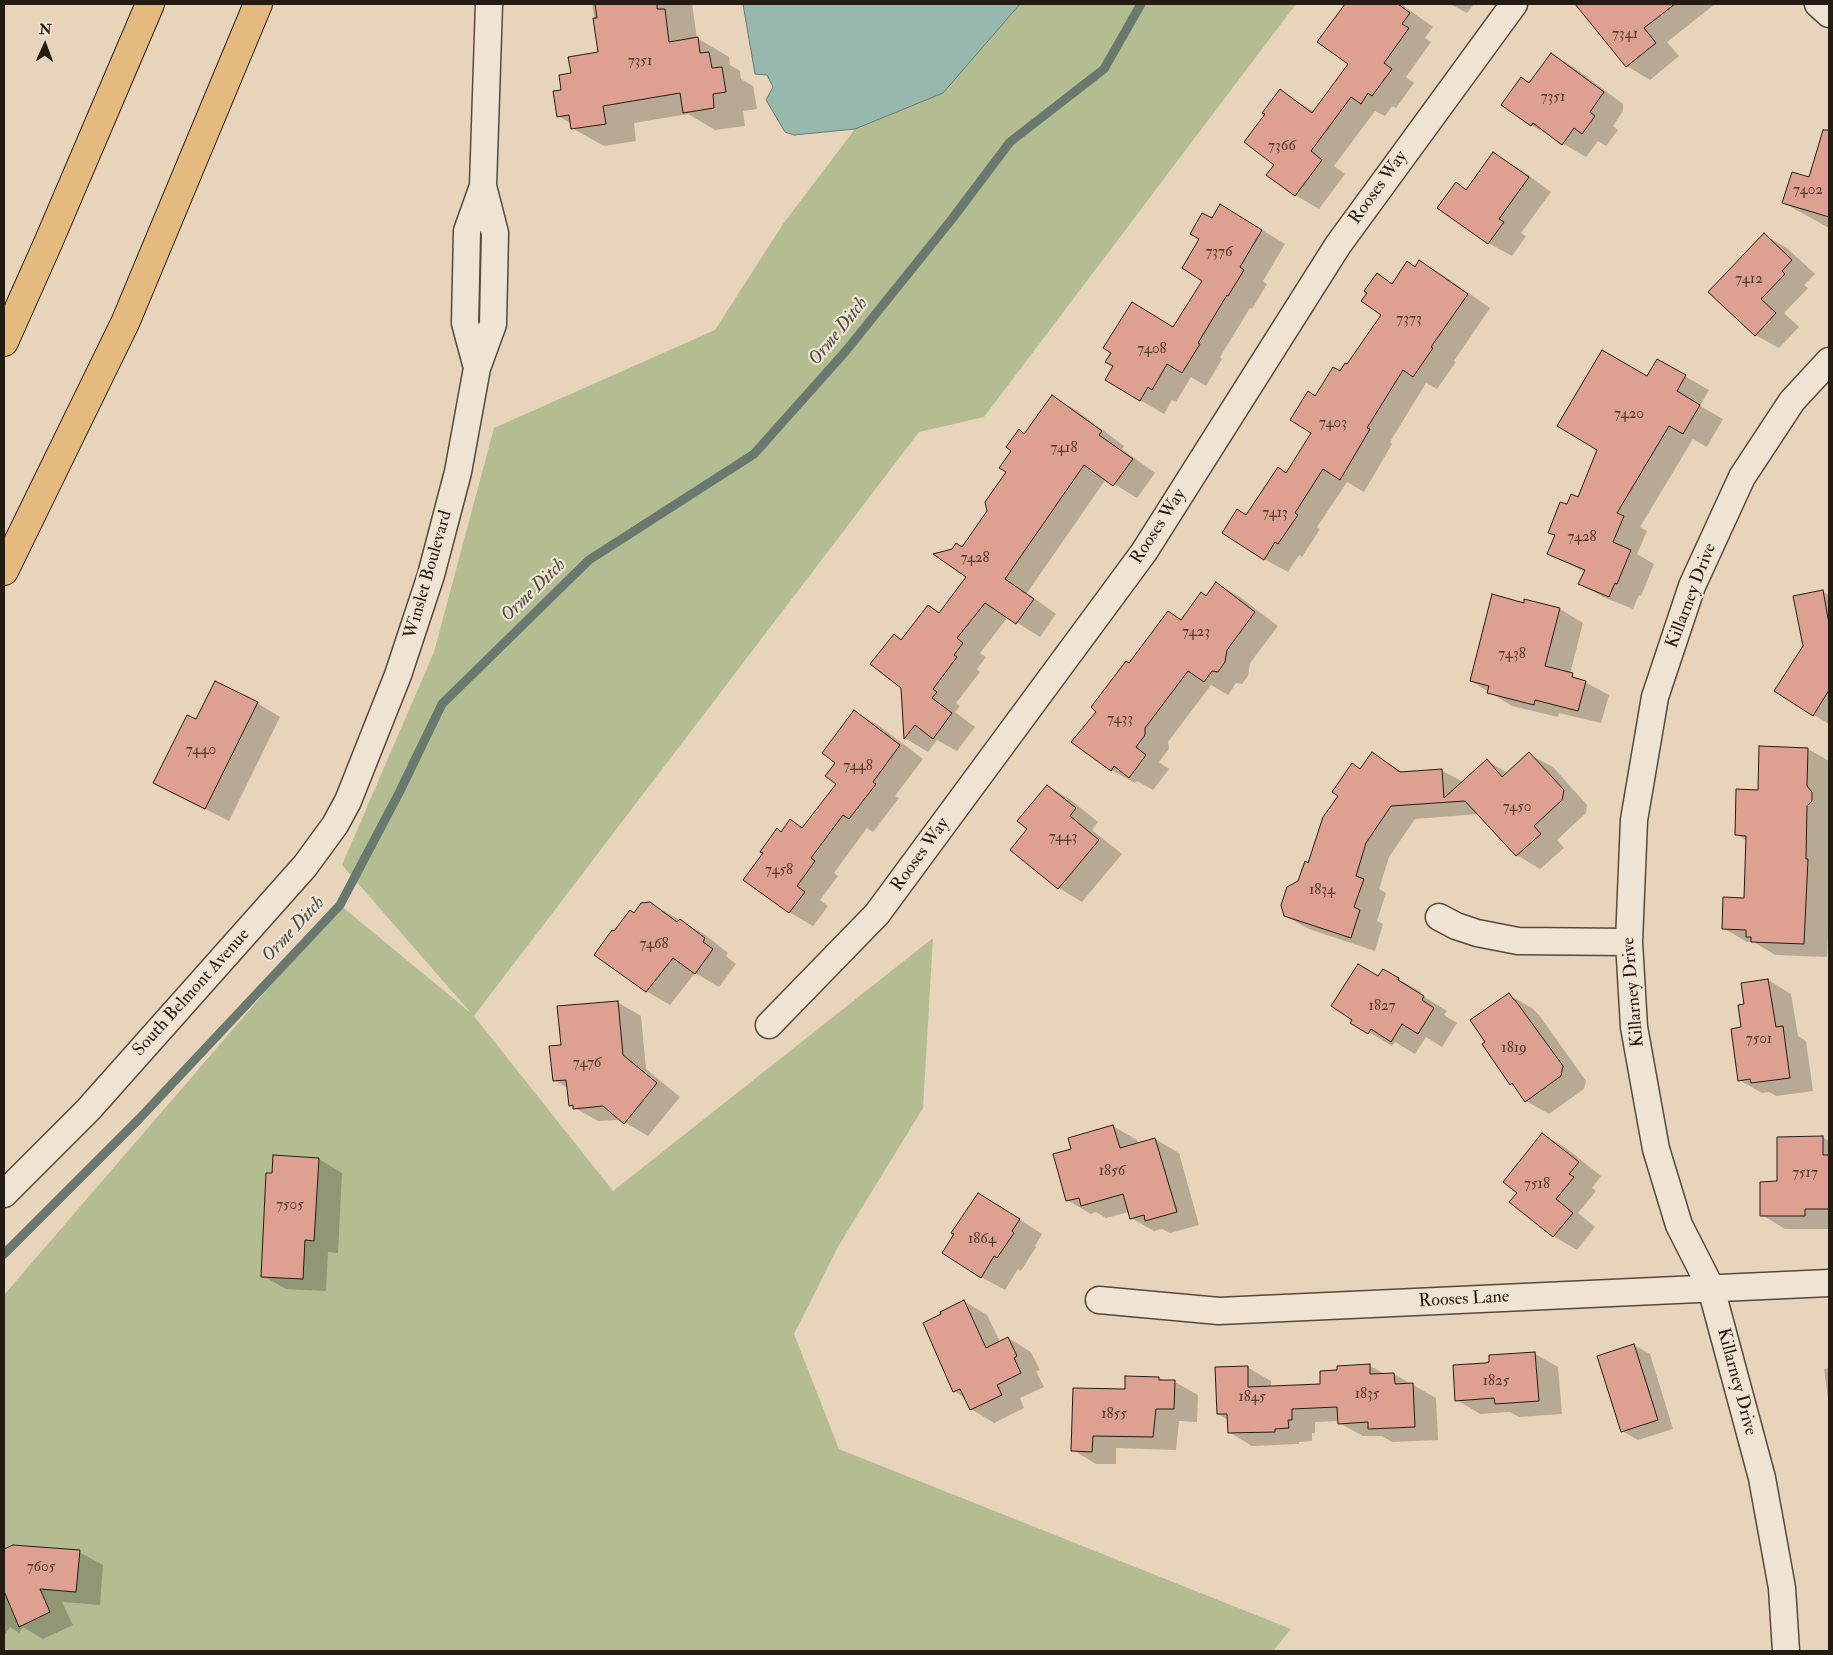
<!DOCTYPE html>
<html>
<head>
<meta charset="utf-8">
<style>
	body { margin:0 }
	#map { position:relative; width:1833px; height:1655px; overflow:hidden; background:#e7d4bb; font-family:"IM FELL Double Pica",serif }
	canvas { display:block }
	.frame { position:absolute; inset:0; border:5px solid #241b13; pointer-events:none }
	.north { position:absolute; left:20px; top:20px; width:50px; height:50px; -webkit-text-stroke:4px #efe3d3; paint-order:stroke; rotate:2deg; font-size:14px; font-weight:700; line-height:20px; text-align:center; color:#241b13 }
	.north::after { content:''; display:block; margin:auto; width:18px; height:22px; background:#241b13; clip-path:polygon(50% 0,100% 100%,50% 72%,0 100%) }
</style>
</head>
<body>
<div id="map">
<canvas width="1833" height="1655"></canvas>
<div class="frame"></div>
<div class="north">N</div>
</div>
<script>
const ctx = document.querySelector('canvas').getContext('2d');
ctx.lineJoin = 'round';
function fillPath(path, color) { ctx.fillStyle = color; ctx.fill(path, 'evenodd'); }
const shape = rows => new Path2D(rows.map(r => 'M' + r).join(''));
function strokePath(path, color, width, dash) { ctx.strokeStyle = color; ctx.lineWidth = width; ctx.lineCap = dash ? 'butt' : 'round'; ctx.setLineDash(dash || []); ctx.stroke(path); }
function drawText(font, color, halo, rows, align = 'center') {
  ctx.font = font + ' "IM FELL Double Pica",serif'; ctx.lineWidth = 4.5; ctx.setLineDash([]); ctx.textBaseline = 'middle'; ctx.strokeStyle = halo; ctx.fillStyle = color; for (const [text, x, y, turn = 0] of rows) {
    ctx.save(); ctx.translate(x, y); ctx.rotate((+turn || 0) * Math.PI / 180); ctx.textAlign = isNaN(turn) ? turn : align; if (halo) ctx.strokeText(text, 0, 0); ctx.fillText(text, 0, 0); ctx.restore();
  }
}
const green = shape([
	[1020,4,1296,4,984,417,919,432,474,1016,613,1191,933,938,923,1108,839,1245,794,1334,839,1449,1291,1629,1273,1651,4,1651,4,1295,340,905,471,1013,342,865,434,652,494,428,715,330,783,224,855,129,943,93]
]);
const water = shape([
	[743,4,1020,4,943,93,855,129,794,135,785,132,766,100,773,87,767,75,755,74,743,4]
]);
const shadow = shape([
	[592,4,692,4,697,38,729,57,730,65,740,71,741,79,753,86,757,109,743,111,745,126,715,130,688,114,634,123,636,141,604,146,572,128,572,124,558,116,572,74,600,53],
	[1347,4,1401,4,1433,27,1425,38,1431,42,1406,77,1414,83,1396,108,1392,106,1385,116,1375,111,1334,166,1345,174,1319,209,1295,195,1268,175,1276,164,1267,114,1280,91,1315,112,1350,64,1319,41],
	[1450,4,1474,4,1467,13],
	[1588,4,1715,4,1667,42,1679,56,1650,80,1627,66,1581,9],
	[1552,54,1575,68,1623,104,1623,111,1613,126,1618,130,1606,146,1598,141,1586,157,1531,125,1521,78,1530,84],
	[1820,144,1829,146,1829,228,1784,203,1810,179],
	[1494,154,1517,167,1551,192,1521,233,1526,236,1512,256,1488,243,1456,184,1467,190],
	[1244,219,1285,244,1263,281,1267,284,1252,309,1250,308,1220,357,1222,359,1206,386,1191,377,1176,402,1172,400,1164,414,1140,400,1174,328,1204,280,1212,220],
	[1764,235,1787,248,1815,274,1804,285,1808,288,1784,313,1799,327,1779,348,1755,335],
	[1420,262,1443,275,1490,308,1454,361,1456,362,1437,389,1426,383,1390,442,1392,444,1364,492,1347,482,1317,527,1320,529,1302,557,1299,555,1288,572,1264,559,1247,516,1287,474,1313,432,1316,397,1348,366,1383,315,1377,275,1393,284,1416,268],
	[1658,361,1709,390,1700,406,1723,419,1707,447,1693,439,1640,527,1647,531,1637,554,1654,564,1641,596,1639,595,1633,609,1603,597,1580,584,1585,572,1548,554,1556,536,1550,532,1567,506,1579,499],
	[1052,397,1076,410,1124,446,1122,449,1155,473,1137,498,1106,479,1027,593,1056,614,1040,637,1008,617,980,653,986,657,977,669,980,672,956,703,960,706,955,712,975,727,957,751,937,740,928,752,906,739,902,687,894,636,901,640,928,606,940,613,967,577,963,548,989,511,1007,472,1019,431,1025,435],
	[1217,584,1240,597,1278,626,1250,663,1248,676,1242,684,1236,683,1228,695,1211,685,1168,742,1169,749,1159,762,1169,769,1153,790,1137,781,1135,783,1111,770,1098,712,1130,665,1182,621,1207,597],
	[1823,592,1829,595,1829,724,1814,715,1804,646],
	[1525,601,1560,609,1583,623,1570,674,1609,695,1601,723,1559,713,1558,717,1512,706,1471,681,1525,604],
	[257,703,280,717,229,821,154,783,197,721],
	[855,712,878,725,923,759,895,796,899,798,873,832,867,828,834,873,838,876,820,900,828,906,813,926,789,912,782,833,790,821,803,828,838,783,837,763],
	[1808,749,1829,761,1829,910,1827,957,1775,955,1754,942,1747,942,1723,928,1745,899,1747,841,1736,834,1760,791],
	[1373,753,1404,773,1441,770,1463,782,1487,761,1508,773,1529,754,1553,767,1587,805,1586,813,1557,840,1564,848,1540,869,1517,855,1479,814,1415,819,1389,857,1379,889,1386,893,1377,921,1383,924,1375,951,1309,929,1285,916,1299,882,1361,770],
	[1047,786,1071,800,1098,822,1092,830,1122,854,1082,902,1059,888,1012,850,1028,829],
	[650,903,704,934,728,953,726,956,736,964,719,987,695,973,670,1005,646,991,615,933,635,914],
	[1383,970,1421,992,1420,994,1447,1011,1444,1015,1457,1023,1442,1047,1426,1037,1415,1054,1395,1042,1392,1046,1352,1022],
	[1768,980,1791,994,1798,1036,1806,1041,1813,1091,1776,1096,1769,1092,1762,1093,1739,1080,1745,1006],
	[1509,995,1532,1008,1539,1015,1586,1081,1584,1089,1549,1114,1526,1101,1516,1086,1511,1084],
	[617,1002,641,1016,646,1069,680,1097,648,1136,621,1120,598,1121,575,1108,570,1105,568,1088,554,1080,562,1047],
	[1113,1126,1137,1140,1138,1144,1155,1139,1179,1153,1199,1225,1170,1233,1162,1229,1154,1231,1131,1218,1129,1212,1106,1218,1096,1212,1091,1214,1067,1200,1073,1150],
	[1543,1134,1566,1148,1601,1176,1592,1188,1596,1191,1578,1213,1595,1227,1577,1250,1553,1236],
	[1822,1137,1829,1141,1828,1229,1785,1229,1762,1215,1778,1182],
	[319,1159,342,1173,338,1253,328,1252,326,1291,286,1289,263,1276,273,1174],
	[1002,1208,1042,1234,1035,1246,1036,1247,1021,1271,1018,1269,1005,1290,981,1277],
	[964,1301,987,1315,1000,1342,1008,1338,1031,1352,1040,1370,1036,1371,1044,1387,1020,1398,1024,1408,994,1423,971,1409,965,1398,954,1391],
	[1634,1345,1650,1354,1673,1429,1638,1440,1622,1431],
	[1535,1354,1558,1367,1562,1414,1519,1417,1510,1412,1480,1414,1457,1400,1485,1365],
	[1370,1366,1385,1374,1394,1374,1436,1398,1438,1440,1392,1442,1382,1436,1363,1436,1339,1423,1339,1421,1315,1422,1315,1433,1312,1433,1312,1441,1299,1442,1299,1444,1252,1446,1229,1432,1228,1420,1218,1414,1247,1367,1271,1381,1271,1387,1322,1385,1338,1371],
	[1829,1368,1829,1405,1824,1369],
	[1159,1378,1165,1381,1175,1382,1198,1395,1197,1422,1179,1421,1176,1450,1116,1448,1116,1464,1096,1464,1073,1450,1126,1391],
	[13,1546,79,1552,103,1565,100,1605,62,1602,73,1625,43,1639,23,1627,19,1633,10,1627,4,1636,4,1551]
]);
const stream = shape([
	[4,1254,139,1119,340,905,399,793,442,704,589,560,754,454,845,352,952,219,1010,142,1104,69,1141,4]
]);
const building = shape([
	[595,4,657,4,657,9,665,9,669,42,698,37,700,53,709,52,712,68,722,67,726,92,713,94,714,108,683,113,680,93,603,106,606,124,571,129,569,115,557,117,553,91,561,90,559,75,571,73,568,57,598,52,593,18,597,18,595,4],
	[1345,4,1398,4,1410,13,1402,24,1409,28,1384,63,1392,69,1372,96,1368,93,1361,104,1351,97,1311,151,1322,160,1295,196,1266,175,1274,165,1244,142,1265,114,1262,113,1280,89,1312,113,1348,64,1317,42,1345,4],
	[1575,4,1675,4,1644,28,1656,43,1626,67,1575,4],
	[1551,53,1604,92,1590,112,1595,116,1582,134,1574,128,1562,145,1533,123,1531,126,1501,105,1521,77,1529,83,1551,53],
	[1823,130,1829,130,1829,217,1782,203,1792,172,1809,177,1823,130],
	[1493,152,1529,177,1499,219,1504,222,1488,244,1437,208,1456,182,1466,190,1493,152],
	[1220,204,1262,230,1240,267,1244,270,1228,296,1227,295,1198,343,1200,344,1182,373,1167,364,1152,390,1148,387,1140,401,1105,380,1113,366,1105,362,1111,353,1103,348,1132,302,1173,327,1202,281,1182,268,1199,239,1190,234,1202,213,1212,218,1220,204],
	[1764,233,1792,260,1782,271,1785,274,1761,299,1776,313,1755,336,1708,292,1764,233],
	[1419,260,1468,294,1431,347,1433,348,1413,377,1403,370,1367,428,1370,429,1340,480,1323,469,1295,513,1298,515,1278,544,1275,542,1264,560,1222,533,1237,509,1246,515,1278,467,1286,473,1311,433,1290,420,1308,391,1315,396,1333,367,1340,371,1345,363,1347,364,1381,315,1361,301,1367,293,1364,291,1377,273,1392,284,1407,261,1415,267,1419,260],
	[1602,350,1647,376,1657,359,1686,375,1677,391,1700,405,1683,434,1669,426,1617,513,1624,516,1613,542,1631,550,1617,584,1615,583,1609,597,1578,584,1585,570,1547,554,1555,535,1548,533,1560,502,1567,504,1571,494,1578,497,1597,450,1557,426,1602,350],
	[1052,395,1102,431,1099,435,1133,459,1113,486,1084,465,1005,579,1034,599,1016,624,985,603,957,638,963,643,954,655,957,657,933,689,937,692,932,698,952,713,933,739,915,725,904,739,901,688,870,664,894,634,901,640,928,605,939,613,966,577,933,554,952,549,956,543,962,547,987,511,985,502,1006,472,999,468,1011,451,1006,447,1019,429,1024,434,1052,395],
	[1216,582,1255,612,1227,650,1225,662,1218,672,1212,671,1204,682,1188,671,1145,728,1145,735,1136,747,1146,755,1129,778,1114,766,1111,771,1071,742,1096,712,1091,707,1126,661,1129,663,1168,611,1181,620,1201,592,1206,596,1216,582],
	[1823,590,1829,624,1829,690,1813,716,1774,691,1803,646,1793,596,1823,590],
	[1492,594,1524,603,1524,599,1560,608,1545,666,1573,673,1572,677,1586,681,1578,711,1535,700,1534,705,1487,693,1489,686,1470,681,1492,594],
	[215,681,258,702,205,809,153,783,187,715,196,719,215,681],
	[854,710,900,745,873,782,876,784,849,819,843,815,811,858,815,861,797,886,805,892,789,913,743,880,763,853,760,852,777,828,781,832,790,819,802,828,836,784,825,776,835,763,822,753,854,710],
	[1759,746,1808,748,1807,786,1812,792,1812,801,1807,806,1806,859,1808,859,1804,944,1751,942,1751,937,1746,937,1746,930,1722,929,1723,897,1744,898,1746,836,1735,835,1736,789,1758,790,1759,746],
	[1372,752,1400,772,1442,769,1444,798,1487,759,1502,777,1529,752,1564,790,1562,800,1534,826,1541,834,1516,856,1465,801,1391,806,1366,843,1356,876,1364,879,1354,907,1360,910,1351,938,1284,916,1281,905,1287,887,1298,881,1305,861,1308,863,1323,817,1338,796,1332,792,1352,763,1360,769,1372,752],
	[1047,785,1076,808,1070,816,1099,840,1058,889,1010,850,1027,829,1017,821,1047,785],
	[650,902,677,922,680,919,705,938,703,942,713,949,695,974,673,958,646,992,594,955,612,930,614,931,630,910,634,913,641,903,650,902],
	[1358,964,1378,976,1383,969,1399,978,1398,980,1424,996,1422,1000,1434,1008,1418,1034,1402,1024,1391,1042,1371,1029,1368,1034,1350,1023,1352,1020,1331,1006,1358,964],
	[1768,979,1776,1027,1783,1026,1790,1078,1751,1083,1750,1079,1738,1081,1731,1029,1741,1027,1738,1005,1744,1004,1741,983,1768,979],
	[1509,993,1514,1000,1515,1000,1563,1066,1561,1076,1525,1102,1512,1083,1510,1085,1482,1044,1485,1042,1470,1020,1509,993],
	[618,1001,623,1055,657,1083,624,1124,603,1106,573,1109,573,1105,569,1106,566,1080,553,1081,549,1046,561,1045,557,1006,618,1001],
	[1113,1125,1120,1148,1155,1138,1177,1212,1145,1221,1144,1215,1130,1219,1123,1194,1081,1206,1079,1198,1066,1201,1053,1154,1071,1149,1068,1138,1113,1125],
	[1542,1133,1579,1162,1569,1174,1574,1177,1556,1199,1573,1213,1553,1237,1509,1202,1517,1193,1503,1182,1542,1133],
	[1823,1136,1823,1155,1829,1155,1829,1209,1805,1209,1805,1216,1760,1216,1760,1182,1777,1181,1777,1137,1823,1136],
	[273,1155,319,1158,314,1241,305,1240,303,1279,261,1277,266,1173,272,1173,273,1155],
	[978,1193,1020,1219,1012,1231,1014,1233,997,1258,994,1256,981,1278,942,1253,954,1234,951,1233,978,1193],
	[964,1300,986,1348,1008,1337,1017,1356,1014,1358,1021,1373,997,1385,1002,1395,970,1410,960,1389,953,1392,923,1323,941,1314,940,1312,964,1300],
	[1634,1344,1658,1420,1621,1432,1597,1356,1634,1344],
	[1535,1352,1539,1401,1495,1404,1494,1398,1455,1401,1453,1365,1485,1363,1489,1362,1489,1355,1535,1352],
	[1370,1364,1370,1374,1394,1373,1395,1384,1413,1383,1415,1427,1368,1429,1368,1422,1338,1424,1337,1407,1292,1409,1292,1420,1288,1420,1289,1428,1275,1429,1275,1432,1228,1433,1227,1414,1217,1414,1215,1367,1248,1366,1248,1387,1320,1384,1320,1371,1337,1370,1337,1366,1370,1364],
	[1125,1376,1159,1377,1159,1380,1175,1380,1174,1409,1156,1409,1153,1437,1093,1436,1092,1452,1071,1451,1073,1388,1125,1389,1125,1376],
	[13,1545,80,1550,76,1592,40,1589,50,1612,19,1627,4,1591,4,1549,13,1545]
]);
const street = shape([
	[1818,4,1829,14],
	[477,368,465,323,467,231,483,186,489,4],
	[1439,917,1456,926,1477,933,1518,941,1629,942],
	[769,1025,877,914,1144,552,1338,245,1514,4],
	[4,1194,88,1110,305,866,335,825,348,801,398,675,431,575,458,472,477,368,493,324,495,233,483,186],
	[1099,1300,1219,1311,1829,1283],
	[1786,1651,1782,1588,1762,1478,1711,1288,1679,1225,1656,1149,1634,1027,1629,942,1634,820,1655,697,1692,586,1742,477,1792,401,1829,361]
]);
const highway = shape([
	[4,342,48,243,150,4],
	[4,571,125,323,258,4]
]);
const numberNames = [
	["7341",1625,35],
	["7351",640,62],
	["7351",1553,98],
	["7366",1282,147],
	["7402",1808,191],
	["7376",1219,253],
	["7412",1749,280],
	["7373",1409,320],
	["7408",1152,350],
	["7420",1629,415],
	["7403",1333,424],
	["7418",1064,449],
	["7413",1275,514],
	["7428",1582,538],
	["7428",975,559],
	["7423",1196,633],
	["7438",1512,655],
	["7433",1120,720],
	["7440",201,751],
	["7448",858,767],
	["7450",1517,808],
	["7443",1063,838],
	["7458",779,871],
	["1834",1322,891],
	["7468",654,945],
	["1827",1382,1007],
	["7501",1759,1040],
	["1819",1514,1049],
	["7476",587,1064],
	["1856",1112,1172],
	["7517",1805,1174],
	["7518",1537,1185],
	["7505",290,1206],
	["1864",982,1240],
	["1825",1496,1382],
	["1835",1367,1395],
	["1845",1252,1398],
	["1855",1114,1415],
	["7605",41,1568]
];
const streetNames = [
	["Rooses Way",1379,188,-54],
	["Rooses Way",1159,527,-57],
	["Winslet Boulevard",429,575,-74],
	["Killarney Drive",1692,596,-69],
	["Rooses Way",921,855,-54],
	["Killarney Drive",1634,992,-95],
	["South Belmont Avenue",192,993,-48],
	["Rooses Lane",1464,1300,-3],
	["Killarney Drive",1736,1382,75]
];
const waterNames = [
	["Orme Ditch",839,332,-51],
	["Orme Ditch",534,591,-44],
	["Orme Ditch",294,930,-47]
];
fillPath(green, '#b4bd91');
fillPath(water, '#97b8ae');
strokePath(water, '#697970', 1);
fillPath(shadow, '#0003');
strokePath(stream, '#697970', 9);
fillPath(building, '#dda091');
strokePath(building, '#241b13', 1);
strokePath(street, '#55493d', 29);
strokePath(highway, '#241b13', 30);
strokePath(street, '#efe3d3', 26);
strokePath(highway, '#e4ba7e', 28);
drawText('15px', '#523c32', null, numberNames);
drawText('18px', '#241b13', '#efe3d3', streetNames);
drawText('italic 19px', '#464a42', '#efe3d3', waterNames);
</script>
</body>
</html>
